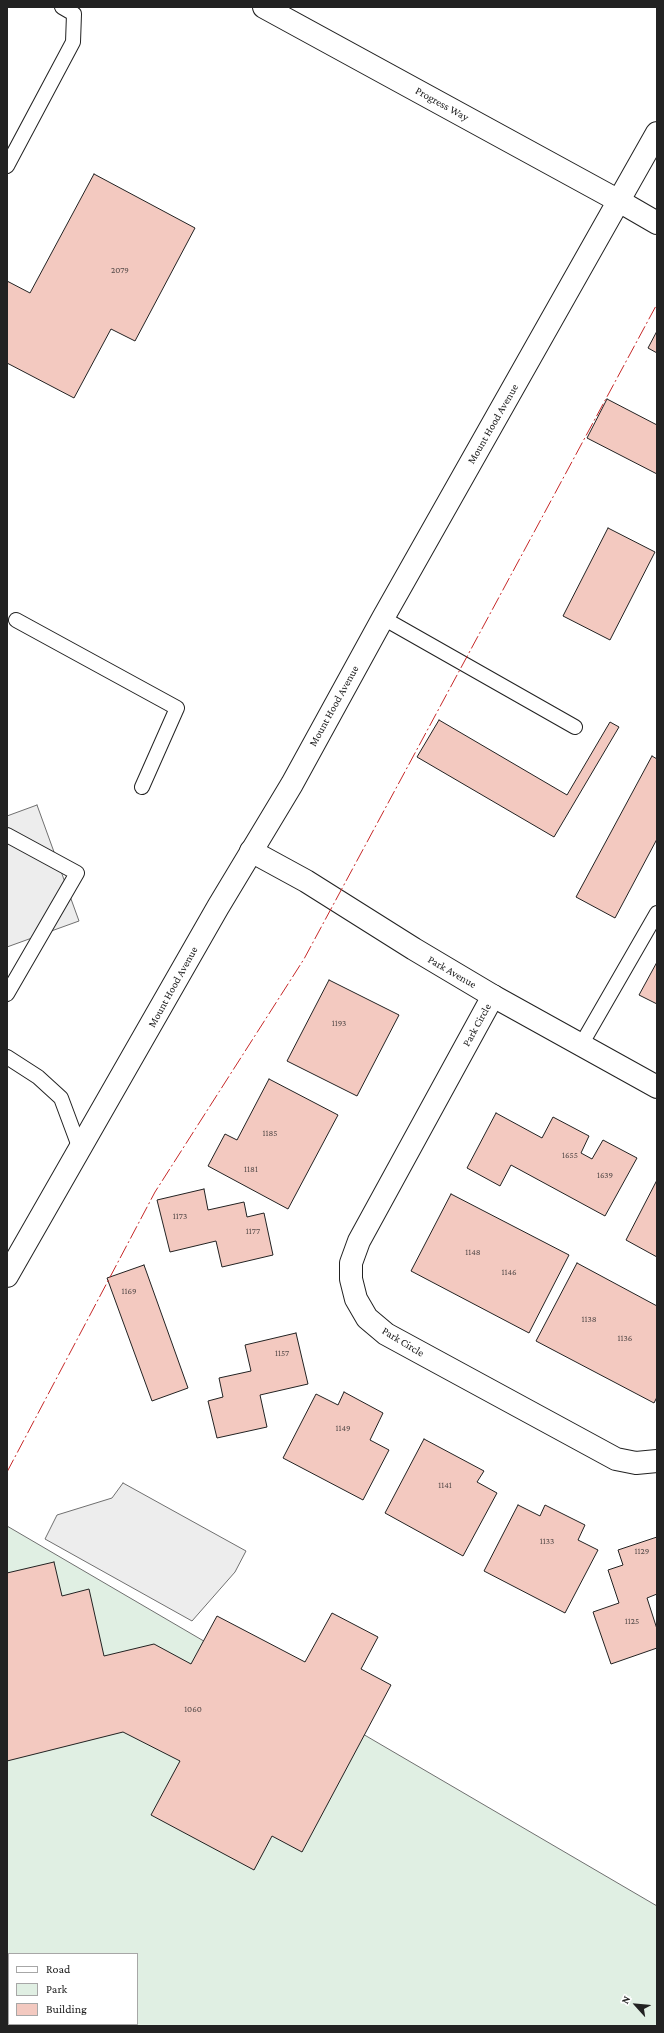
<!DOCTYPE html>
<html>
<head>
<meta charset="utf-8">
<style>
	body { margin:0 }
	#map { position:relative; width:664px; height:2033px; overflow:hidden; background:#fff; font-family:"Crimson Pro",serif }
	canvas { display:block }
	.frame { position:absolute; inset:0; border:8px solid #222; pointer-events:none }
	.legend { position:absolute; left:8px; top:1953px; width:130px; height:72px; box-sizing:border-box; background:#fff; border:1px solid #a7a7a7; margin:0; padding:5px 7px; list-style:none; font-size:12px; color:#222 }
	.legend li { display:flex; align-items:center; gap:8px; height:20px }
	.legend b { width:20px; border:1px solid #a7a7a7 }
	.north { position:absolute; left:616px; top:1985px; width:40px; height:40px; -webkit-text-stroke:3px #fff; paint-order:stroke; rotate:297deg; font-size:11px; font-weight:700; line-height:16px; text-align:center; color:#222 }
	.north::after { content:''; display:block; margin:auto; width:14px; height:18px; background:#222; clip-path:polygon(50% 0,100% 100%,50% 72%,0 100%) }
</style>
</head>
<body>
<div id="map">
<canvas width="664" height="2033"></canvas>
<div class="frame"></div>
<ul class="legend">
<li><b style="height:5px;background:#fff"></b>Road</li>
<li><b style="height:11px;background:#e0efe3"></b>Park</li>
<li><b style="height:11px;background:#f3c9c0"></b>Building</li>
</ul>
<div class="north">N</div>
</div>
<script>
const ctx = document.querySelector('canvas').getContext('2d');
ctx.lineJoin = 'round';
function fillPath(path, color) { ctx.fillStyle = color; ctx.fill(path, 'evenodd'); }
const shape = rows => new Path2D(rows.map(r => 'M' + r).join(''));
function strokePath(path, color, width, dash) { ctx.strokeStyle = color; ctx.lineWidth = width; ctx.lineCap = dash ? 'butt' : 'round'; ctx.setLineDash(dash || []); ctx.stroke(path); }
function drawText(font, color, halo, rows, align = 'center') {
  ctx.font = font + ' "Crimson Pro",serif'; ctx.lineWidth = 3; ctx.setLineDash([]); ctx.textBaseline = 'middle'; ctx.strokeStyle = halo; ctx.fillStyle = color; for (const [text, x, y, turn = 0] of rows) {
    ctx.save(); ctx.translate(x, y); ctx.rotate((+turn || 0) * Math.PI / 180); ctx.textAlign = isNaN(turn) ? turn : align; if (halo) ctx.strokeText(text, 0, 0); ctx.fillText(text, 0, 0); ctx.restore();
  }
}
const green = shape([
	[7,1526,657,1906,657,2026,7,2026,7,1526],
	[9,1954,137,1954,137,2024,9,2024,9,1954]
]);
const parking = shape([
	[37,805,79,921,7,947,7,816,37,805],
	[123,1483,246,1551,235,1572,192,1621,45,1539,57,1515,112,1498,123,1483]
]);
const building = shape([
	[94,174,195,228,135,341,111,329,74,398,7,363,7,281,30,293,94,174],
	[657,331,657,353,648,348,657,331],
	[607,399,657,425,657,474,587,438,607,399],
	[608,528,655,552,610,640,563,616,608,528],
	[439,720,567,795,610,722,619,727,554,837,417,757,439,720],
	[652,756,657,759,657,839,615,918,576,897,652,756],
	[657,962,657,1004,639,995,657,962],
	[329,980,399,1015,357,1096,287,1061,329,980],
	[269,1079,338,1115,288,1209,208,1166,225,1134,237,1140,269,1079],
	[496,1113,542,1138,553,1117,589,1136,581,1153,592,1159,603,1140,637,1158,605,1216,511,1165,500,1186,467,1168,496,1113],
	[657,1180,657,1257,626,1240,657,1180],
	[204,1189,208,1210,244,1202,247,1217,264,1213,273,1255,222,1267,216,1241,170,1252,157,1200,204,1189],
	[451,1194,569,1255,529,1333,411,1271,451,1194],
	[577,1263,657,1306,657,1397,654,1403,536,1341,577,1263],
	[144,1265,188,1388,152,1401,107,1278,144,1265],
	[296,1333,308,1384,260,1395,267,1427,217,1438,208,1401,223,1397,219,1378,251,1371,245,1345,296,1333],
	[344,1392,383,1413,370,1440,389,1450,363,1500,283,1458,316,1394,338,1405,344,1392],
	[424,1439,484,1471,477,1482,497,1493,463,1556,385,1513,424,1439],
	[518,1505,540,1516,545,1505,585,1525,578,1540,598,1550,565,1613,484,1571,518,1505],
	[657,1537,657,1594,647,1598,657,1629,657,1648,611,1664,593,1612,619,1603,608,1570,623,1565,618,1550,657,1537],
	[54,1562,62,1596,89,1589,104,1656,154,1644,191,1664,217,1616,305,1662,332,1613,378,1637,361,1669,391,1685,302,1852,272,1836,254,1870,151,1815,180,1761,123,1732,7,1761,7,1573,54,1562]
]);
const service = shape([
	[7,166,73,42,74,14,62,7],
	[383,618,575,727],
	[16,620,177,708,142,787],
	[7,835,77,873,7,994],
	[581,1045,657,913],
	[7,1057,38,1077,61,1098,80,1149]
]);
const minor = shape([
	[619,201,657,223],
	[493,996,359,1241,351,1263,351,1279,356,1299,367,1318,386,1334,616,1459,636,1463,657,1461]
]);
const tertiary = shape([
	[264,7,619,201],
	[251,851,306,881,414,949,493,996,657,1087]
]);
const primary = shape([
	[7,1276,218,907,292,784,383,618,657,133]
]);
const power = shape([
	[7,1472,155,1192,304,959,657,304]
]);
const numberNames = [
	["2079",120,270],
	["1193",339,1023],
	["1185",270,1133],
	["1655",570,1155],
	["1181",251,1169],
	["1639",605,1175],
	["1173",180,1216],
	["1177",253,1231],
	["1148",473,1252],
	["1146",509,1272],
	["1169",129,1291],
	["1138",589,1319],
	["1136",625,1338],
	["1157",282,1353],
	["1149",343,1428],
	["1141",445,1485],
	["1133",547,1541],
	["1129",642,1551],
	["1125",632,1621],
	["1060",193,1709]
];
const streetNames = [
	["Progress Way",442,104,29],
	["Mount Hood Avenue",493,424,-60],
	["Mount Hood Avenue",334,706,-61],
	["Park Avenue",452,972,30],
	["Mount Hood Avenue",173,987,-61],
	["Park Circle",477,1025,-61],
	["Park Circle",403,1342,31]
];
fillPath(green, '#e0efe3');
strokePath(green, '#6f6f6f', 1);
fillPath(parking, '#ededed');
strokePath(parking, '#6f6f6f', 1);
fillPath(building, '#f3c9c0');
strokePath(building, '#222', 1);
strokePath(service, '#222', 16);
strokePath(minor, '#222', 24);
strokePath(tertiary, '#222', 24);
strokePath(primary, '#222', 24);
strokePath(service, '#fff', 14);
strokePath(minor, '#fff', 22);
strokePath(tertiary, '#fff', 22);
strokePath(primary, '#fff', 22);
strokePath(power, '#c62828', 1, [14, 3, 2, 3]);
drawText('9px', '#564c4a', null, numberNames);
drawText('11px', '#222', '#fff', streetNames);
</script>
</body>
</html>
